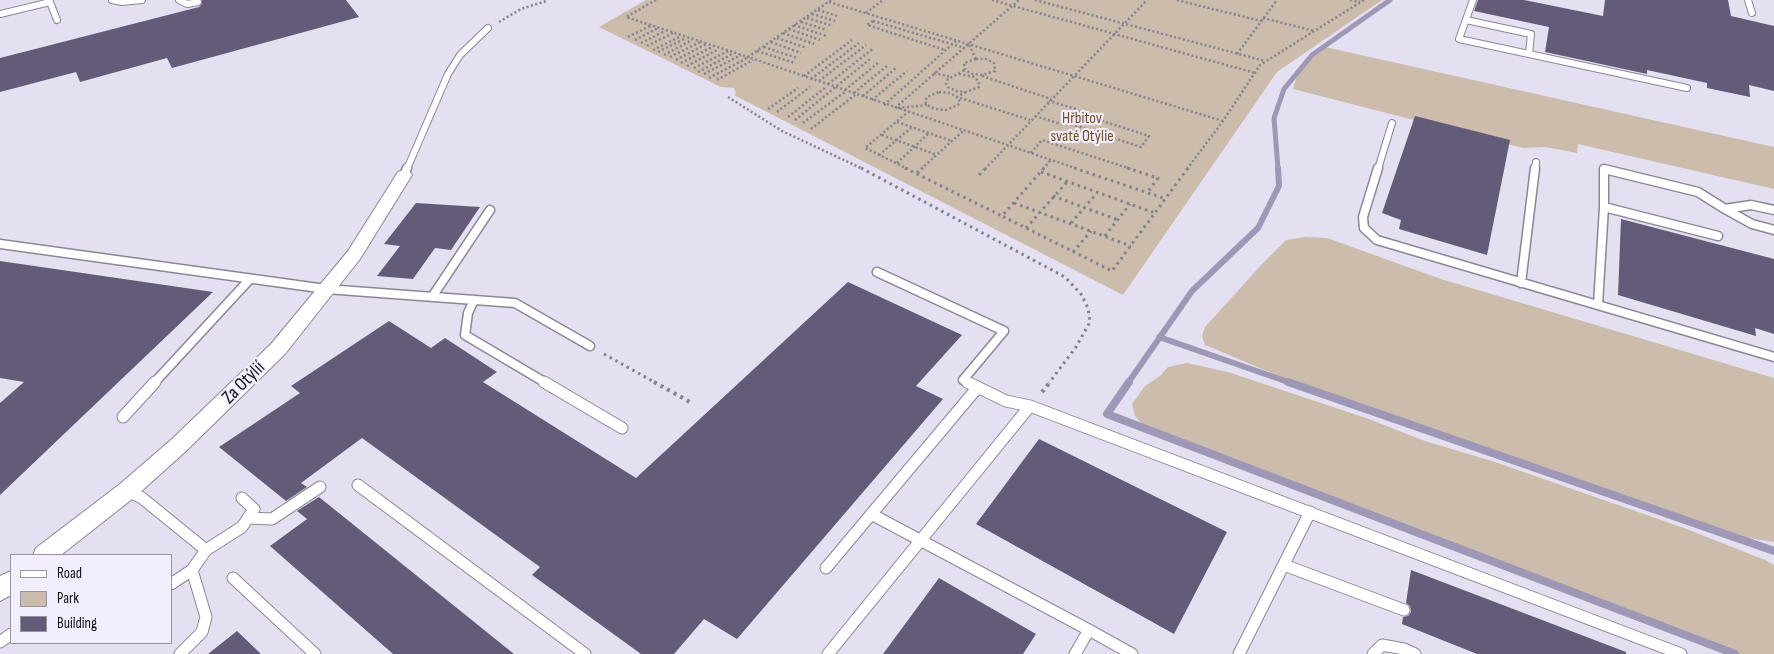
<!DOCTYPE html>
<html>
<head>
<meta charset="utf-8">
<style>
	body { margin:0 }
	#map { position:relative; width:1774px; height:654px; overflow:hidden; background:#e4e0f1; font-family:"Sofia Sans Condensed",sans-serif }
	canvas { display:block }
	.legend { position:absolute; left:10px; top:554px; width:162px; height:90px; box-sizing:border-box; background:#f2eefe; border:1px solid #9894a0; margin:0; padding:6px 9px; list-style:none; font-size:15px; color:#100e14 }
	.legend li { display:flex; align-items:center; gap:10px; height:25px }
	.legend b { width:25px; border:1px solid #9894a0 }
</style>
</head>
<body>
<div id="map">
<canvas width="1774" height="654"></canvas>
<ul class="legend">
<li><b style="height:6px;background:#fff"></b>Road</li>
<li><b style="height:14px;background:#cbbcac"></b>Park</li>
<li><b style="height:14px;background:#635b78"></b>Building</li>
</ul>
</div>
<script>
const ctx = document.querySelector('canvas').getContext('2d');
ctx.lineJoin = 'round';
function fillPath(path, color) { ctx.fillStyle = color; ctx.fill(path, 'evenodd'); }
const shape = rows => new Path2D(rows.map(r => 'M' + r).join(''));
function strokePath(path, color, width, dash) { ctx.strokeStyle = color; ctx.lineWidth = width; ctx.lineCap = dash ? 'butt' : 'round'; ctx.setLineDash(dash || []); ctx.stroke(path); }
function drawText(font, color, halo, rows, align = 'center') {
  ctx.font = font + ' "Sofia Sans Condensed",sans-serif'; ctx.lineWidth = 4.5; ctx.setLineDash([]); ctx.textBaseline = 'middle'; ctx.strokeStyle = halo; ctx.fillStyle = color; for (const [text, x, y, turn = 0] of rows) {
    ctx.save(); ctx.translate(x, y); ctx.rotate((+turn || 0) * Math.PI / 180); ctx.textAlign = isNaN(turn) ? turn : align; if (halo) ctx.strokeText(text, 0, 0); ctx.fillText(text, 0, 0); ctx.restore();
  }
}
const green = shape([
	[646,0,1382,0,1277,72,1123,295,734,95,736,93,734,88,721,87,599,27],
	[1325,47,1774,147,1774,189,1578,144,1577,153,1545,147,1523,148,1293,89,1300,66,1316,51],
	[1304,237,1327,238,1441,279,1774,378,1774,542,1742,537,1636,504,1483,446,1298,384,1205,345,1202,336,1205,327,1263,263,1286,240],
	[1187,363,1228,372,1366,418,1425,441,1495,462,1684,528,1765,560,1774,565,1774,654,1729,654,1274,481,1146,428,1135,416,1132,404,1145,386,1160,376,1168,367]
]);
const streamFar2 = shape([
	[1278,169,1274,118,1284,89,1312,55,1390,0]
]);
const streamFar1 = shape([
	[1159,337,1291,383],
	[1128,383,1192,291,1258,228,1279,186,1278,168]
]);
const stream = shape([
	[1129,382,1107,414,1735,654],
	[1288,382,1774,551]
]);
const building = shape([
	[202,0,346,0,359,17,172,68,167,58,80,82,76,72,0,92,0,58,199,7,202,4],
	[1478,0,1524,0,1603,16,1605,0,1728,0,1731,16,1774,26,1774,91,1749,85,1750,97,1707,88,1707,83,1647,70,1647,74,1545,52,1549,27,1474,11],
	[1415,116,1510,140,1487,255,1399,229,1401,220,1382,213],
	[416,203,480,207,451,250,435,248,413,279,377,276,400,246,384,244],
	[1621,219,1774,259,1774,334,1755,328,1756,336,1618,295],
	[0,261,213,292,0,495,0,403,24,382,0,378],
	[848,282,962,335,916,386,943,399,737,639,704,619,674,654,641,654,532,575,540,567,362,438,301,483,307,487,286,501,219,447,300,393,291,386,389,321,431,348,445,338,497,372,483,382,636,478],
	[1039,439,1227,532,1174,634,976,524],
	[319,497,514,654,393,654,270,546,307,519,297,511],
	[1411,570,1626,652,1626,654,1477,654,1402,624,1403,617,1408,616,1411,612,1410,606,1406,603],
	[939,578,1036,634,1023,654,883,654],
	[237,631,261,654,208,654]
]);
const pathFar2 = shape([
	[656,0,626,17,748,57],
	[831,0,748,57,1078,169],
	[992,0,1255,73],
	[1035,0,1265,61],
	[1177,0,1261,21],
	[1350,0,1360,2],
	[829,2,1223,121],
	[818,10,837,16],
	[866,13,883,0],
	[812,14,835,21],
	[807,18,833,26],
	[1263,18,1314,31],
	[873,21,965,48],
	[873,21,867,25,945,50],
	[499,22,521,9,546,1],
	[801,22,827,30],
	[794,25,826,36],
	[789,29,820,40],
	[783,33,814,44],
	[628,37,650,26],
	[777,38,807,48],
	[635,40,658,28],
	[771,42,801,53],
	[641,43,665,31],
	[969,45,976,59],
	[647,46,673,33],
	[764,47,797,58],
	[653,50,681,36],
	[757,51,795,63],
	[658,52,686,38],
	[1237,54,1277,0],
	[664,55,692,40],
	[670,57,700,42],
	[976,59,986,59,994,63,995,71,983,75,972,74,965,70,964,63,976,59],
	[676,60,706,44],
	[681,63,714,46],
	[687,66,719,49],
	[694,68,728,51],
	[698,72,734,53],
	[934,73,951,77],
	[704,74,741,55],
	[959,74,974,77,979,82,979,87,966,92,956,91,948,87,946,84,948,79,965,70],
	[804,76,852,40],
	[982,76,1051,99],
	[709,78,747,58],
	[811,79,859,43],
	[717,80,753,60],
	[819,81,866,45],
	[828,84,874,48],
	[845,90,879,62],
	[939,92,950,93,957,97,960,102,958,105,946,110,935,109,927,105,925,102,927,97,939,92],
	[966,92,957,97,1030,120],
	[854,93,888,65],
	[863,96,896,68],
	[728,97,782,131,863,169],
	[872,100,907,71],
	[884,105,956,41],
	[895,108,1019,0],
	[898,108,927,105],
	[768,109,798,88],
	[777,112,810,87],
	[1035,116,1061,124,1071,124,1081,114,1076,109,1049,101],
	[788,117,826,87],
	[795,120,870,59],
	[897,122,952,141],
	[803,123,846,91],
	[1071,124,1141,147,1149,136,1081,114],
	[811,129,855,95],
	[882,135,937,155],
	[1031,153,1042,140,1131,169],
	[879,155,912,127],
	[897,163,929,133],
	[908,169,865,148,908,112],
	[921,169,963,131],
	[985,169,1147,0],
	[1043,169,1051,160],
	[1187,169,1223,121,1260,65,1364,0]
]);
const pathFar1 = shape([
	[861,168,1065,277,1081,294,1088,308,1090,322,1076,347,1049,383],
	[905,168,1002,216],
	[1044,168,1002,216,1112,271,1188,168],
	[1074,168,1166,199],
	[1127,168,1158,178,1147,193],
	[1041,172,1155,213],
	[917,173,923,168],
	[979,175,986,168],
	[1053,196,1118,220],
	[1014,203,1131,246],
	[1071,223,1097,193],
	[1026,228,1067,182],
	[1105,236,1130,204],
	[1073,252,1091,231],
	[604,354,656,383]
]);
const path = shape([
	[654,382,690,402],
	[1042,392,1050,382]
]);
const serviceFar2 = shape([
	[112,0,122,2,142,0],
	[179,0,187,4,198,2],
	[1473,0,1459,39,1687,88],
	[1748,0,1752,13],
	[0,14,50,2,57,20],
	[1466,20,1531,34,1529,54],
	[407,169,448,74,460,55,488,28],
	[1378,169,1392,123],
	[1535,169,1536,162]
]);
const serviceFar1 = shape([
	[1378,168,1363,217,1364,228,1377,240,1774,357],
	[404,175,407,168],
	[1604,207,1718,236],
	[1725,209,1752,224,1774,230],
	[0,244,326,289,515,303,590,346],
	[877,272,1004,331,963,380,969,383],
	[1521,283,1535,168],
	[432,297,490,210],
	[474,300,468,313,465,335,546,383],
	[1598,305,1604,207,1604,169,1698,192,1725,209,1751,205,1774,210],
	[154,383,250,279]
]);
const service = shape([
	[544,382,622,428],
	[967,382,1006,401,1030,406,1681,654],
	[123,417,155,382],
	[358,485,585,654],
	[128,491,142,498,206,550,242,527,254,509,242,498],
	[871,514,1089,630],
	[248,518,272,519,320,487],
	[1284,565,1404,610],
	[826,568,978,387],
	[233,578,315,654],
	[171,584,192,570,206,550],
	[0,642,11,634],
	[180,654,202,632,206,617,192,570],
	[828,654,1030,406],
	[1075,654,1089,630,1132,654],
	[1239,654,1310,512],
	[1373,654,1382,645,1404,649,1415,654]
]);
const minor = shape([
	[404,170,410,172,412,175,360,259,285,354,186,451,136,496,61,555,33,555,36,548,120,484,172,439,271,344,348,251,398,172,404,170],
	[11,571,11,595,0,601,0,576,11,571]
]);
const farParknames = [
	["Hřbitov",1082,119],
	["svaté Otýlie",1082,137]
];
const streetNames = [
	["Za Otýlií",244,383,-45]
];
fillPath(green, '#cbbcac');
strokePath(streamFar2, '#9f97b6', 5);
strokePath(streamFar1, '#9f97b6', 6);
strokePath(stream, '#9f97b6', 8);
fillPath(building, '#635b78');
strokePath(serviceFar2, '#8a8795', 8);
strokePath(serviceFar1, '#8a8795', 11);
strokePath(service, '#8a8795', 13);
strokePath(minor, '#8a8795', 2);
strokePath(pathFar2, '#85828e', 2.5, [2, 2.5]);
strokePath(pathFar1, '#85828e', 3, [2.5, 4]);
strokePath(path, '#85828e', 4, [3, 4.5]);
strokePath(serviceFar2, '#fff', 6);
strokePath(serviceFar1, '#fff', 8);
strokePath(service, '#fff', 11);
fillPath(minor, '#fff');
drawText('16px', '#744f25', '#f2eefe', farParknames);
drawText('19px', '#100e14', '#f2eefe', streetNames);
</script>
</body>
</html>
